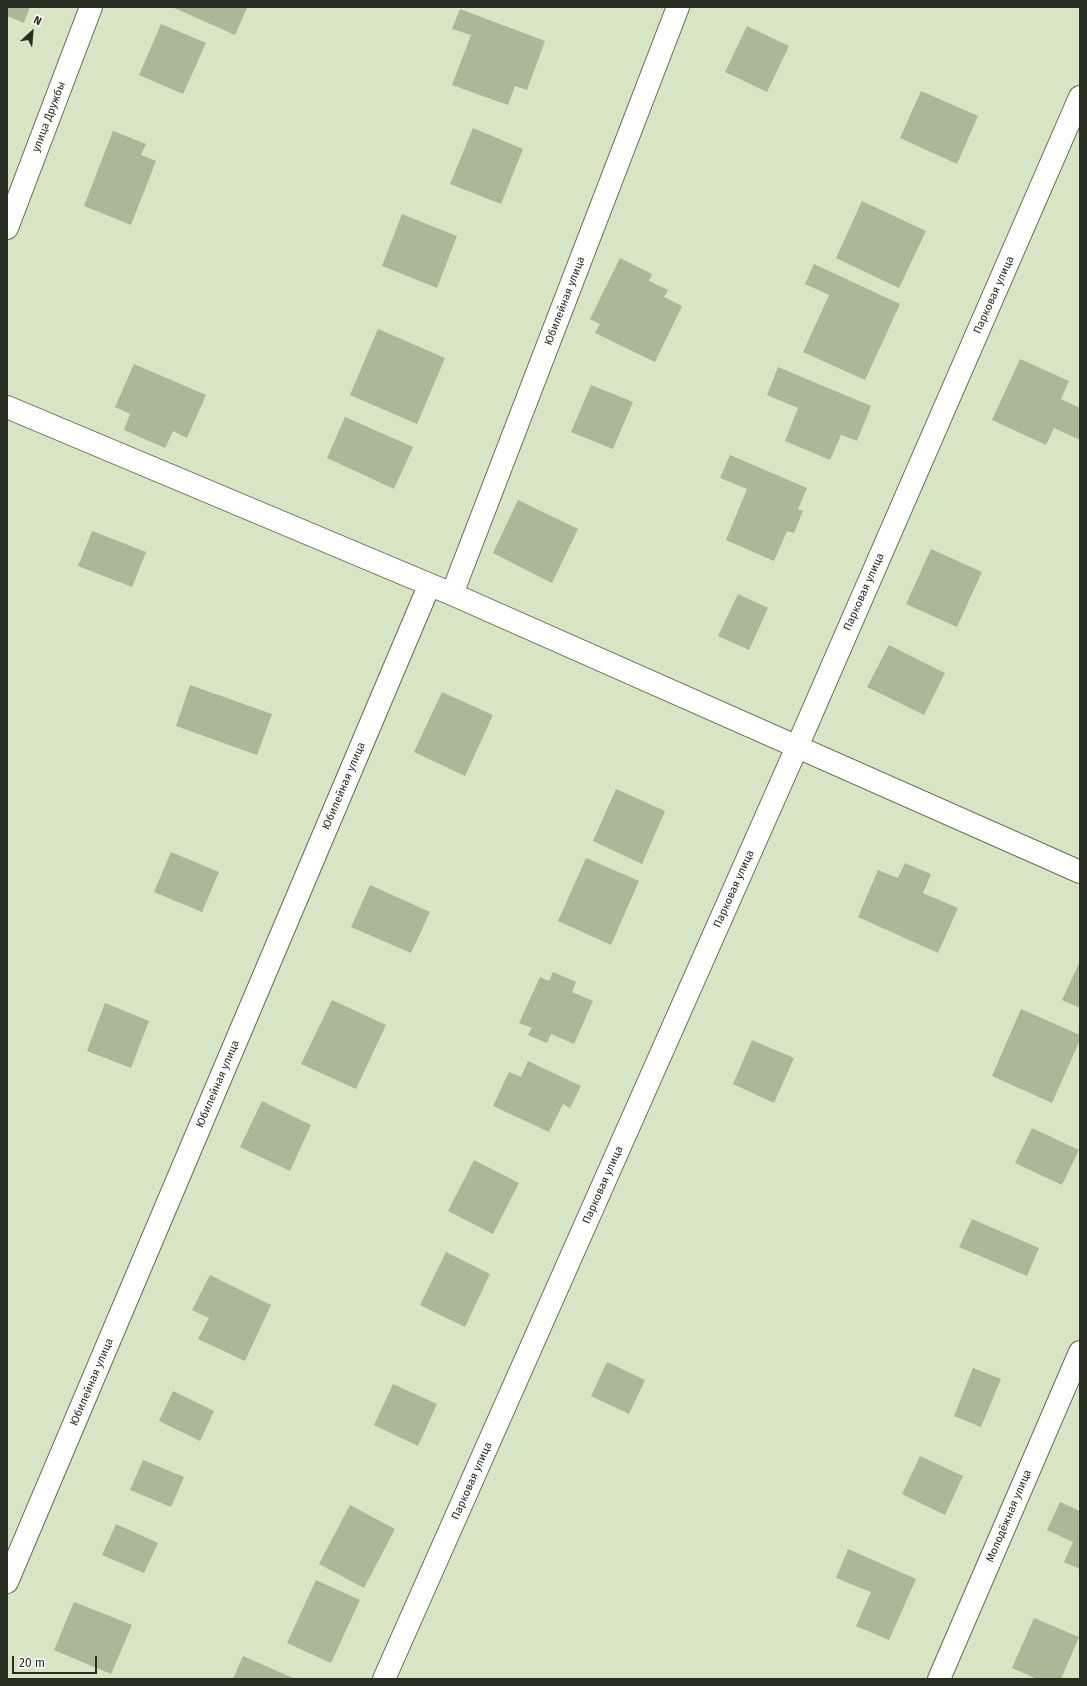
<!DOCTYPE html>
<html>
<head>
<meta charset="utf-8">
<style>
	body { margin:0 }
	#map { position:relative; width:1087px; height:1686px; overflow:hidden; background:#d7e5c5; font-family:"Fira Sans",sans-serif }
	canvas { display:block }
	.frame { position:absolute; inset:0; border:8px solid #282d21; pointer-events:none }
	.north { position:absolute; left:12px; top:12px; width:40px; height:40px; -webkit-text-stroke:3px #fff; paint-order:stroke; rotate:26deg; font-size:11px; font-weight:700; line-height:16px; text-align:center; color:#282d21 }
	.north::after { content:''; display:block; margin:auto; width:14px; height:18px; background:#282d21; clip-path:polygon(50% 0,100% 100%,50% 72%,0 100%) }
	.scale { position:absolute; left:12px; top:1656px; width:85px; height:18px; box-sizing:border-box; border:2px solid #282d21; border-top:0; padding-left:5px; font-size:12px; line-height:14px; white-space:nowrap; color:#282d21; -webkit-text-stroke:3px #fff; paint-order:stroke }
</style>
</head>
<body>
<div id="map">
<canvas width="1087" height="1686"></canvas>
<div class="frame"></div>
<div class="north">N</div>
<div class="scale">20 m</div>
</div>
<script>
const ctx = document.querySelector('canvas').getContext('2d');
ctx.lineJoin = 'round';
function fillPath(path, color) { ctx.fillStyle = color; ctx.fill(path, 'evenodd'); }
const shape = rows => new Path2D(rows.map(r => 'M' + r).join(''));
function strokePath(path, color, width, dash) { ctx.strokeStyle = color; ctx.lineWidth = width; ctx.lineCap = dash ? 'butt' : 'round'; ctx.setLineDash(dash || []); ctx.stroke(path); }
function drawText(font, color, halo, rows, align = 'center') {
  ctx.font = font + ' "Fira Sans",sans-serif'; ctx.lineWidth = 3; ctx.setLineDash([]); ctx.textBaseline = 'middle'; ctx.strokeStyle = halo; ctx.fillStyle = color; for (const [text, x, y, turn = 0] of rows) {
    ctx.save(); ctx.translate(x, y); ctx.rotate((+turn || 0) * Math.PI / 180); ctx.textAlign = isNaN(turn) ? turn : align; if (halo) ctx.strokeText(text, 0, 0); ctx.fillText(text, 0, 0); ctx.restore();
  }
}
const building = shape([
	[7,7,30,7,24,23,7,16],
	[172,7,244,7,247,8,235,35],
	[460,9,545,41,527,90,515,86,508,105,452,85,471,35,452,29],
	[161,24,206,43,183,94,139,75],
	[747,26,789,46,767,92,725,72],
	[921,91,978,116,957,164,900,138],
	[473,128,523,149,501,204,450,184],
	[113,131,146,144,141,155,156,161,131,225,84,206],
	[862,201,926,231,899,288,836,258],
	[402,214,457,236,437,288,382,266],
	[620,258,652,274,649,281,668,290,664,297,682,306,655,362,595,333,600,324,590,319],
	[814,264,900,304,865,380,803,352,829,295,805,284],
	[378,329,445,358,417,424,350,395],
	[1020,359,1069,381,1061,399,1080,408,1080,440,1054,428,1046,445,992,420],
	[134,364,206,395,187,438,173,431,165,448,124,430,130,414,115,407],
	[778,367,871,406,857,441,841,435,830,460,785,441,798,408,767,395],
	[591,385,633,402,613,449,571,432],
	[345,417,413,447,394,489,327,458],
	[730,455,807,488,798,509,803,511,794,533,787,531,774,561,726,540,747,489,720,478],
	[518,500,578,529,552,583,493,553],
	[92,531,146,552,132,587,78,566],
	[931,549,982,572,957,627,906,604],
	[738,594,768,608,749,650,718,636],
	[889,645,945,673,924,715,867,687],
	[190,685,272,714,257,755,176,726],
	[442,692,493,715,465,776,414,752],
	[616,789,665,811,642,864,593,841],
	[171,852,219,872,202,912,154,892],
	[586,858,639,881,611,945,558,921],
	[905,863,931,874,923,893,958,908,938,953,858,917,878,870,898,878],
	[370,885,430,912,411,953,351,927],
	[1080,961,1080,1008,1062,1000],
	[553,972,576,982,572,992,593,1001,574,1044,551,1034,547,1043,528,1035,532,1028,519,1023,540,977,549,981],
	[332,1000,386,1025,356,1089,301,1064],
	[105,1003,149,1021,131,1068,87,1051],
	[1021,1009,1080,1035,1080,1040,1052,1103,992,1076],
	[752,1040,794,1058,774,1103,733,1084],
	[528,1061,581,1086,570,1108,563,1104,549,1132,493,1106,509,1072,521,1077],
	[262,1101,311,1125,290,1171,240,1147],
	[1032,1128,1079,1150,1062,1185,1015,1163],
	[474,1160,519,1183,493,1234,448,1211],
	[972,1219,1039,1248,1027,1276,959,1247],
	[446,1252,490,1274,465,1327,420,1305],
	[210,1275,271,1305,245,1361,198,1339,209,1318,192,1310],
	[607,1362,645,1380,629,1414,591,1396],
	[973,1368,1001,1379,981,1427,954,1416],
	[393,1384,437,1404,418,1446,374,1425],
	[173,1391,214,1411,200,1441,159,1421],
	[920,1456,963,1476,945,1515,902,1494],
	[143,1460,184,1477,171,1507,130,1490],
	[1060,1502,1080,1511,1080,1569,1064,1562,1073,1542,1047,1530],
	[350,1505,395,1529,364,1588,319,1564],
	[116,1524,158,1543,144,1573,102,1555],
	[848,1549,916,1579,889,1640,856,1626,871,1592,836,1578],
	[316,1580,360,1600,331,1663,287,1643],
	[74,1602,132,1625,111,1674,54,1650],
	[1034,1618,1079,1637,1061,1679,1037,1679,1012,1668],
	[243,1656,295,1679,233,1679]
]);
const minor = shape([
	[7,228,91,7],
	[7,407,452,594,1080,872],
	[452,594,678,7],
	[7,1582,429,586],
	[384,1679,797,747,1080,97],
	[939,1679,1080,1352]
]);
const streetNames = [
	["улица Дружбы",49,117,-69],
	["Парковая улица",994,295,-66],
	["Юбилейная улица",565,301,-69],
	["Парковая улица",864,592,-66],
	["Юбилейная улица",344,786,-67],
	["Парковая улица",734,889,-66],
	["Юбилейная улица",218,1084,-67],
	["Парковая улица",603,1185,-66],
	["Юбилейная улица",92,1382,-67],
	["Парковая улица",472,1481,-66],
	["Молодёжная улица",1009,1516,-67]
];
fillPath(building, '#aab798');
strokePath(minor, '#616d51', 24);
strokePath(minor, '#fff', 22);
drawText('11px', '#282d21', '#fff', streetNames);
</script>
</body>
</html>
